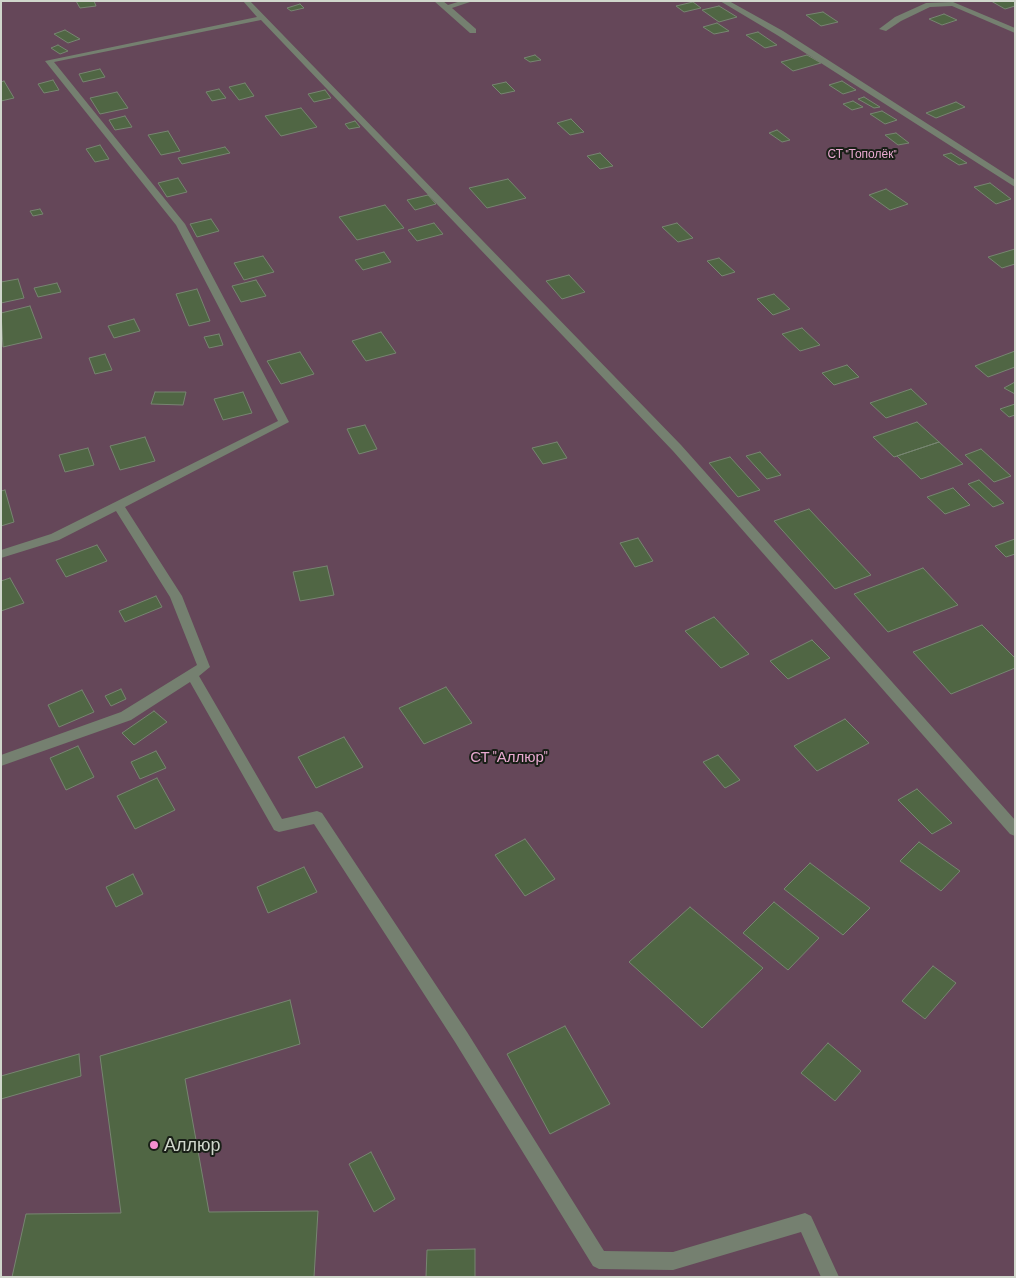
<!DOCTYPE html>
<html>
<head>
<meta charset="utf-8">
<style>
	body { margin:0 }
	#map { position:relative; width:1016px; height:1278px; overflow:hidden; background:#2e3928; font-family:Barlow,sans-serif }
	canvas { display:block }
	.frame { position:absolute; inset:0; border:2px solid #d0d7cc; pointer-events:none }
</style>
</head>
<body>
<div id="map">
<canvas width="1016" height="1278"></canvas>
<div class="frame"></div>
</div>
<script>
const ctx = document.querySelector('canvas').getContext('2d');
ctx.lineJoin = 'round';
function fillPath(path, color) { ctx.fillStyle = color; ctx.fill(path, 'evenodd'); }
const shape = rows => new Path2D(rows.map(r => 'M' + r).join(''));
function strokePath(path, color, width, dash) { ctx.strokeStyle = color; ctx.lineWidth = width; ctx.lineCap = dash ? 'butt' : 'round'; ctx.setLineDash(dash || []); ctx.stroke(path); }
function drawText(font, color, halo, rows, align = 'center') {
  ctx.font = font + ' Barlow,sans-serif'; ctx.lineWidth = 4; ctx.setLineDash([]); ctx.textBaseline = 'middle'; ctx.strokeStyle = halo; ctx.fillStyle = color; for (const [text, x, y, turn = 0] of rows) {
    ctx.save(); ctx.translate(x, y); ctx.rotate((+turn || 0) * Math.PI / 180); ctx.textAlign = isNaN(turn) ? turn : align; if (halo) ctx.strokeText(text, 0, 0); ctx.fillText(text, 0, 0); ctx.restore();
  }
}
const green = shape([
	[1,1,1015,1,1015,1277,1,1277]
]);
const building = shape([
	[76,1,94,1,96,6,80,8,76,1],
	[991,1,1015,1,1015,6,1005,9,991,1],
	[693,2,701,8,684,12,676,6,693,2],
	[300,4,304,8,291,11,287,8,300,4],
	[719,6,737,17,719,22,702,10,719,6],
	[823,12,838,22,821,26,806,15,823,12],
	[944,14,957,20,942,25,929,19,944,14],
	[717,23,729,31,714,34,703,27,717,23],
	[65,30,80,39,68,43,54,34,65,30],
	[758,32,777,45,765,48,746,35,758,32],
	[58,45,68,51,60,54,51,48,58,45],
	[535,55,541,60,530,62,524,58,535,55],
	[807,55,821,63,793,71,781,62,807,55],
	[100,69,105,77,83,82,79,74,100,69],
	[53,80,59,90,44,93,38,84,53,80],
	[4,81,14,98,1,101,1,82,4,81],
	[842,81,856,90,843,94,829,85,842,81],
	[506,82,515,91,501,94,492,85,506,82],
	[245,83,254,96,239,100,229,87,245,83],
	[219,89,226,98,212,101,206,92,219,89],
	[325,90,331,98,314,102,308,94,325,90],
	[117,92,128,108,100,114,90,98,117,92],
	[864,97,880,107,874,108,858,99,864,97],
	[853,101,863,107,852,110,843,104,853,101],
	[956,102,965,107,936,118,926,113,956,102],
	[301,108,317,127,281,136,265,116,301,108],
	[882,111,897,120,885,124,870,114,882,111],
	[125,116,132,127,115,130,109,120,125,116],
	[571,119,584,132,570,135,557,123,571,119],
	[355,121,360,127,349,129,345,124,355,121],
	[777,130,790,140,782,142,769,133,777,130],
	[168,131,180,151,161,155,148,135,168,131],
	[896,133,909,143,898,145,885,135,896,133],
	[100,145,109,159,95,162,86,149,100,145],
	[225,147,230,153,182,164,178,158,225,147],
	[600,153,613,166,600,169,587,156,600,153],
	[951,153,967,163,959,165,943,155,951,153],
	[178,178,187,192,167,197,158,183,178,178],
	[508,179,526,198,487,208,469,188,508,179],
	[990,183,1011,199,996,204,974,187,990,183],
	[886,189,908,204,890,210,869,195,886,189],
	[428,195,436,204,415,210,407,200,428,195],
	[385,205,404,228,357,240,339,217,385,205],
	[40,209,43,214,33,216,30,211,40,209],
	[211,219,219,231,197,237,190,224,211,219],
	[434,223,443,234,417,241,408,230,434,223],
	[677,223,693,238,678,242,662,227,677,223],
	[1015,249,1015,264,1002,268,988,257,1015,249],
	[384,252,391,262,363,270,355,260,384,252],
	[263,256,274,272,244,280,234,263,263,256],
	[719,258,735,272,722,276,707,261,719,258],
	[569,275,585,292,562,299,546,281,569,275],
	[18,279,24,298,1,303,1,282,18,279],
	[256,280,266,296,241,302,232,286,256,280],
	[57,283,61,292,38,297,34,288,57,283],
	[197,289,210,321,189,326,176,294,197,289],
	[774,294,790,309,773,315,757,299,774,294],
	[30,306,42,338,3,347,1,313,30,306],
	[134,319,140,331,114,338,108,326,134,319],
	[802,328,820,345,800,351,782,334,802,328],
	[381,332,396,353,366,361,352,341,381,332],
	[219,334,223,345,209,348,204,337,219,334],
	[1015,351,1015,367,988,377,975,366,1015,351],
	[300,352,314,374,281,384,267,361,300,352],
	[105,354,112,370,95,374,89,358,105,354],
	[847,365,859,377,834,385,822,373,847,365],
	[1015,382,1015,394,1004,388,1015,382],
	[911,389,927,404,886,418,870,403,911,389],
	[155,392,186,392,183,405,151,404,155,392],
	[243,392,252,413,223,420,214,399,243,392],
	[1015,404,1015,415,1009,417,1000,409,1015,404],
	[917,422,939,442,894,457,873,437,917,422],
	[365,425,377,449,359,454,347,429,365,425],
	[145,437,155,461,120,470,110,446,145,437],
	[557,442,567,458,543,464,532,448,557,442],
	[939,442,963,464,921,479,897,456,939,442],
	[88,448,94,465,65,472,59,455,88,448],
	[981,449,1011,476,994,482,965,455,981,449],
	[760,452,781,475,767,479,746,456,760,452],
	[730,457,760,490,738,497,709,463,730,457],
	[979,480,1004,503,993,507,968,484,979,480],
	[953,488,970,505,945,514,927,497,953,488],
	[5,490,14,522,1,526,1,491,5,490],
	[809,509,871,575,835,589,774,521,809,509],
	[638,538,653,561,635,567,620,543,638,538],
	[1015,539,1015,554,1006,557,995,546,1015,539],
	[97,545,107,561,66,577,56,560,97,545],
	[327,566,334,595,300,601,293,572,327,566],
	[923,568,958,605,888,632,854,594,923,568],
	[10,578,24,603,1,611,1,581,10,578],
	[156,596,162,607,125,622,119,611,156,596],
	[714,617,749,654,721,668,685,631,714,617],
	[982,625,1015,658,1015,668,951,694,913,652,982,625],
	[812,640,830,658,788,679,770,661,812,640],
	[446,687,472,723,424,744,399,708,446,687],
	[121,689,126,699,111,706,105,696,121,689],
	[82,690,94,712,59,727,48,705,82,690],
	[154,711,167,722,134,745,122,733,154,711],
	[845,719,869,743,817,771,794,746,845,719],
	[344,737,363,767,316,788,298,757,344,737],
	[78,746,94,777,66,790,50,758,78,746],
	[156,751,166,768,140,779,131,762,156,751],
	[718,755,740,780,725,788,703,762,718,755],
	[157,778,175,810,135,829,117,796,157,778],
	[917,789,952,823,932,834,898,800,917,789],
	[525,839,555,879,525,896,495,855,525,839],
	[919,842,960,871,941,891,900,861,919,842],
	[810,863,870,908,843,935,784,889,810,863],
	[304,867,317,892,268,913,257,887,304,867],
	[133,874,143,894,116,907,106,887,133,874],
	[774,902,819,938,788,970,743,933,774,902],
	[690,907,763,968,702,1028,629,962,690,907],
	[933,966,956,983,925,1019,902,1001,933,966],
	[290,1000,300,1044,185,1079,209,1212,318,1211,314,1277,12,1277,26,1214,121,1213,100,1056,290,1000],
	[565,1026,610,1104,550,1134,507,1054,565,1026],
	[828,1043,861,1071,835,1101,801,1073,828,1043],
	[79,1054,81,1076,1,1099,1,1076,79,1054],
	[371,1152,395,1199,374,1212,349,1164,371,1152],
	[475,1249,475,1277,426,1277,427,1250,475,1249]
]);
const minor = shape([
	[243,1,250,1,681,445,1015,820,1015,836,1010,834,673,451,261,20,54,62,185,224,289,422,125,507,182,596,210,667,199,676,282,819,317,811,322,813,467,1032,604,1251,673,1252,805,1213,811,1216,839,1277,821,1277,801,1232,673,1270,599,1269,593,1266,455,1042,314,824,279,832,274,830,190,682,131,720,1,766,1,755,121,712,197,665,170,597,116,511,59,540,1,558,1,550,51,534,278,421,176,225,45,61,257,17,243,1],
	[434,1,443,1,448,5,461,1,473,1,452,8,476,29,476,33,470,33,434,1],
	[720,1,729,1,783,31,1015,180,1015,187,777,35,720,1],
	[953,2,1015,28,1015,33,952,6,930,7,901,21,886,31,879,29,895,17,926,3,953,2]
]);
const markers = [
	[154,1145,5,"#f590d1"]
];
const farParknames = [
	["СТ \"Тополёк\"",862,154]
];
const parkNames = [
	["СТ \"Аллюр\"",509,757]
];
const nearPoinames = [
	["Аллюр",164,1145]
];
fillPath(green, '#654759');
fillPath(building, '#506644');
strokePath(building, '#778571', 1);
fillPath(minor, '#758070');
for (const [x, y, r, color] of markers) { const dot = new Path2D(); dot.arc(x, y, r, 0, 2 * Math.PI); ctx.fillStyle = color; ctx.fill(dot); strokePath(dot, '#191f17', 2); }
drawText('12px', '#e9aad1', '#191f17', farParknames);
drawText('15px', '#e9aad1', '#191f17', parkNames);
drawText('18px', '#d0d7cc', '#191f17', nearPoinames, 'left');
</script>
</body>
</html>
